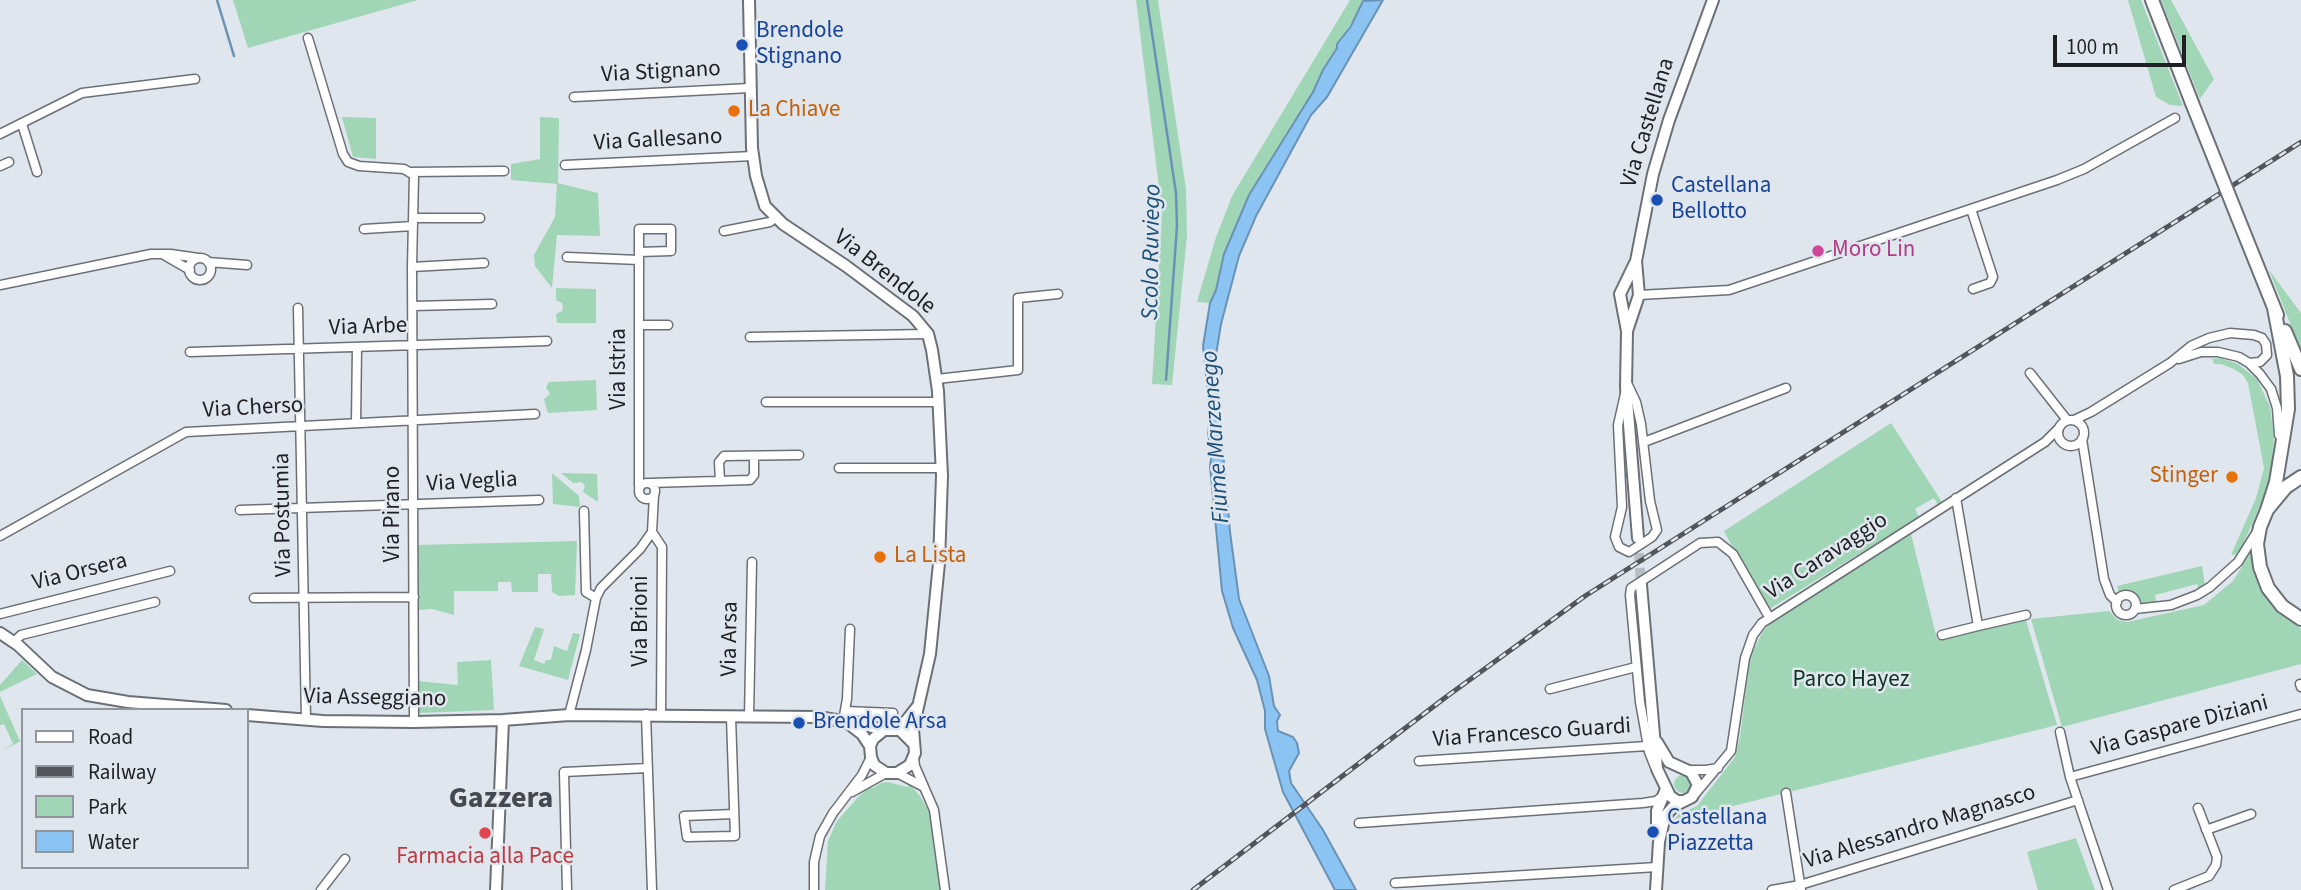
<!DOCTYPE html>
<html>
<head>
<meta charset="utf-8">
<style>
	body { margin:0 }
	#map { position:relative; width:2301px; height:890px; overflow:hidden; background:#e0e6ee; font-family:"Source Sans 3",sans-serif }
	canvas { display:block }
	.legend { position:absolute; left:21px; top:708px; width:228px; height:161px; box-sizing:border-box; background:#e0e6ee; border:2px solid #92979d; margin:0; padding:9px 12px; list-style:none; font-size:21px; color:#1e2023 }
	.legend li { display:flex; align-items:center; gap:14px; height:35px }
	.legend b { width:35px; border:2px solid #92979d }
	.scale { position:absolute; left:2053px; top:35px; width:133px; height:32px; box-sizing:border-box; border:4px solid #1e2023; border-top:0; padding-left:9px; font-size:21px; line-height:24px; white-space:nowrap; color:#1e2023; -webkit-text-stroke:5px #e0e6ee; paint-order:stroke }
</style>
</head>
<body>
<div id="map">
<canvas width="2301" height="890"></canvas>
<ul class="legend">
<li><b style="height:9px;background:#fff"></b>Road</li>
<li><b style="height:9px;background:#525559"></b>Railway</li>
<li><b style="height:19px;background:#a0d6b5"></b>Park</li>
<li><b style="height:19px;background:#8bc3f3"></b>Water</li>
</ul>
<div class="scale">100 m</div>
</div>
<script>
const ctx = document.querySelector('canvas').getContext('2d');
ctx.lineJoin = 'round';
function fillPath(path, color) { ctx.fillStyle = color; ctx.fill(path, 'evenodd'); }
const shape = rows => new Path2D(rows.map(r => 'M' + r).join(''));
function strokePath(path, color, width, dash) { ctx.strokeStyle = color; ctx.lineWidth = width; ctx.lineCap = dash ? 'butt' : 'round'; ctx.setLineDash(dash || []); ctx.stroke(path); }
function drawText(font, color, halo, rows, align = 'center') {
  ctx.font = font + ' "Source Sans 3",sans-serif'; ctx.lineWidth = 5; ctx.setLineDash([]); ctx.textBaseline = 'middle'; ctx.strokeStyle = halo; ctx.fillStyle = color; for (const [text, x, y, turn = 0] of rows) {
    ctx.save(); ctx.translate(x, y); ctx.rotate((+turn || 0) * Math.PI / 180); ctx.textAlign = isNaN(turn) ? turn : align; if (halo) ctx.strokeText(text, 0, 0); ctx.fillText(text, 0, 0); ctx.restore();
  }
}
const green = shape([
	[233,0,418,0,248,48],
	[1136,0,1158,0,1186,189,1187,236,1172,385,1152,384,1162,212],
	[1350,0,1364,0,1361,9,1337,44,1337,48,1323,70,1313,92,1249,195,1224,254,1216,290,1210,303,1197,302,1216,237,1232,196],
	[2128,0,2141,0,2183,106,2170,105,2156,97],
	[2161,0,2171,0,2214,79,2200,99],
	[342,117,376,118,376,159,353,157],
	[540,117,559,118,558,183,598,193,600,236,557,235,552,288,535,266,534,255,555,217,557,184,511,180,511,164,540,159],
	[2269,270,2301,313,2301,351],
	[556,288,596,289,596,323,557,323,556,314,562,311,563,307,562,303,556,300],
	[2220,358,2238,364,2257,379,2270,407,2274,437,2271,475,2265,494,2241,549,2238,554,2231,555,2256,498,2264,468,2248,383,2243,375,2234,369,2221,364,2214,364,2212,359],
	[596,380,597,410,548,413,544,399,550,394,546,387,549,382],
	[1891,423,1942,502,1938,505,1934,498,1915,509,1919,517,1766,611,1724,531],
	[552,473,579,496,580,507,553,504],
	[561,473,597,474,598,502,583,492,585,486,582,482,573,483],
	[1911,534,1937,639,2026,620,2057,725,1673,821,1679,814,1697,806,1735,757,1740,737,1750,657,1763,631,1773,621],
	[577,541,575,595,559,596,552,592,551,574,538,574,538,592,512,592,511,582,498,582,498,591,454,591,454,615,432,609,417,610,416,545],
	[2251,552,2257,579,2265,596,2301,629,2301,664,2062,727,2031,619,2109,611,2118,620,2127,622,2204,605,2233,581],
	[2202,566,2205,585,2198,588,2197,584,2155,595,2156,601,2145,604,2140,602,2130,593,2119,593,2117,586],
	[535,627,544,629,534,660,544,664,546,660,551,660,554,646,567,651,573,633,580,634,568,680,519,666],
	[22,660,37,674,0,692,0,685],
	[491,660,494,710,419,713,417,681,458,685,457,662],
	[0,696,20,741,23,740,0,752,13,744,4,724,0,725],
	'1674 784a9 9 0 1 1 18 0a9 9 0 1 1-18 0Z',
	[888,782,907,787,910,785,920,796,929,812,935,830,943,890,825,890,828,841,837,821,860,795,870,787,873,788,881,783],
	[2076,838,2095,890,2038,890,2027,852]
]);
const water = shape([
	[1383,0,1327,97,1311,115,1256,216,1239,256,1221,324,1215,361,1230,532,1239,599,1269,676,1274,706,1280,715,1277,721,1278,731,1293,737,1297,743,1299,753,1289,771,1291,783,1323,830,1356,890,1335,890,1283,792,1265,729,1265,711,1257,680,1233,628,1222,591,1210,466,1212,452,1208,434,1210,415,1203,346,1210,303,1216,290,1224,254,1249,195,1313,92,1323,70,1337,48,1337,44,1351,26,1363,1,1383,0]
]);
const stream = shape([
	[217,0,234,56],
	[1147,0,1176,193,1177,226,1166,380]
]);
const tertiaryTunnel = shape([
	[1638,538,1641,585]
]);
const minor = shape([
	[308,38,343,154,348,162,359,166,404,169,414,175,412,267,414,722],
	[574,97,750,88],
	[22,124,37,172],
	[0,134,82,93,195,79],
	[565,165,753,156],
	[0,166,9,162],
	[410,172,504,171],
	[1971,209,1993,277,1990,283,1973,289],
	[413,218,480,218],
	[364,229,413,226],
	[724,231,770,222,775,218],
	[639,252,671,251,671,229,639,229,639,486],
	[164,255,190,270],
	[567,257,639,260],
	'189 269a11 11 0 1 1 22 0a11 11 0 1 1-22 0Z',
	[208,262,247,265],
	[412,267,484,263],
	[0,285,151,254,171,254,198,258],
	[1639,295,1729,290,2057,180,2084,169,2175,118],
	[413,306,492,304],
	[298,308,306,720],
	[639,325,668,325],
	[750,337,928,334],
	[190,352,547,341],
	[2179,359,2201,352,2218,352,2239,357,2249,363,2260,374,2271,389,2277,408,2279,435],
	[2030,373,2067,420],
	[937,379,1018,370,1018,298,1058,294],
	[1625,394,1618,425,1622,507,1615,537,1619,547,1629,552,1652,537,1657,530,1650,501,1641,424,1636,402,1627,383],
	[766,402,939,402],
	'2058 433a13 13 0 1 1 26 0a13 13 0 1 1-26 0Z',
	[2074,420,2091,412,2170,363,2191,346,2209,338,2230,333,2254,335,2262,338,2266,344,2267,355,2260,362,2249,363],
	[356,423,357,347],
	[2082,439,2104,579,2110,595,2117,602],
	[1644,442,1786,388],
	[839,468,942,468],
	[720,481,719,462,724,456,799,455],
	'639 491a8 8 0 1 1 16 0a8 8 0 1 1-16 0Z',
	[650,483,750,480,754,475,754,456],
	[1956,498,1978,626,2026,615],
	[240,510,539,500],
	[584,511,586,592,596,598],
	[652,532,662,547,661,714],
	[0,536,186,432,535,414],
	'2116 605a10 10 0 1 1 20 0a10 10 0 1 1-20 0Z',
	[254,598,414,597],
	[2135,609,2171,605,2197,595,2210,587,2238,562,2258,530],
	[0,614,170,571],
	[1942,635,1978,626],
	[14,642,21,635,155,602],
	[2300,684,2301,687],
	[1550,689,1636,667],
	[846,711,893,713],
	[646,714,652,890],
	[569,715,586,650,596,598,601,588,640,549,652,532,654,495],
	[731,717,735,836,687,837,684,816,734,814],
	[749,717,752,562],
	[843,721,847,699,850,629],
	[2060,732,2070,777,2108,890],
	[914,758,915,766,934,810,945,890],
	[1419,761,1647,746],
	[1655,767,1649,752,1640,702,1630,595,1631,588,1700,543,1718,542,1733,554,1769,617],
	[1686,770,1706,770,1718,768],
	[897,773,924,787],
	[2070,777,2301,714],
	[852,792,886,773],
	[1696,793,1731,751,1745,658,1753,635,1762,623,2045,442,2058,429],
	[1786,793,1801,890],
	[1359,823,1643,803,1656,801,1663,796],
	[2206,830,2251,814],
	[1395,883,1657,867],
	[321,890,345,859],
	[567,890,564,772,648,768],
	[814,890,814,862,820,836,833,813,862,775,871,757],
	[1772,890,1800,885,2078,800],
	[2174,890,2209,876,2216,865,2217,857,2198,808]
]);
const tertiary = shape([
	[749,0,752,148,756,176,765,206,783,224,846,266,913,316,928,334,932,350,938,391,942,476,939,563,930,654,913,729,915,753,910,765,897,773,886,773,874,765,871,757,870,746,873,739,884,730,900,730,913,743],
	[1635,263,1620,294,1627,331,1626,387,1638,538],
	[1627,331,1639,295,1636,261,1653,174,1669,120,1713,0],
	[1641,585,1657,769,1670,796,1677,801,1684,801],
	[0,633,18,645,52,677,87,695,128,702,226,710],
	[247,715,323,721,414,722,503,720,569,715,818,717,860,724,884,730],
	[849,724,862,734,870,746],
	[894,729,906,721,917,707],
	[1657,829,1657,811,1666,789],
	[496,890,503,720],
	[1656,890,1659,842,1665,816,1674,806,1692,797,1698,785,1691,772,1669,762,1657,742]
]);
const secondary = shape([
	[2152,0,2192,103],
	[2238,218,2277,315],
	[2285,331,2301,369],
	[2301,477,2286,487,2267,510,2260,527,2257,544,2260,567,2268,588,2282,606,2301,619],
	[2267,510,2276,482,2288,409,2287,376,2274,308]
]);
const rail = shape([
	[1193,890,1446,697,1585,596,2301,142]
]);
const secondaryBridge = shape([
	[2192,103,2238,218]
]);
const markers = [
	[742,45,7,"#1a4fb4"],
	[734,111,7,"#e8710a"],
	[1657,200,7,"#1a4fb4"],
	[1818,251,7,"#d1479c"],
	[2232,477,7,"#e8710a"],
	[880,557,7,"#e8710a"],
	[799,723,7,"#1a4fb4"],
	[1653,832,7,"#1a4fb4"],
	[485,833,7,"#e0444e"]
];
const transitNames = [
	["Brendole",756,32],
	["Stignano",756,58],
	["Castellana",1671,187],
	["Bellotto",1671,213],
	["Brendole Arsa",813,723],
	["Castellana",1667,819],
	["Piazzetta",1667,845]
];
const streetNames = [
	["Via Stignano",661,73,-3],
	["Via Castellana",1649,123,-73],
	["Via Gallesano",658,141,-3],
	["Via Brendole",884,273,38],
	["Via Arbe",368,328,-2],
	["Via Istria",620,369,-90],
	["Via Cherso",253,409,-3],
	["Via Veglia",472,483,-3],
	["Via Pirano",394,514,-90],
	["Via Postumia",284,515,-91],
	["Via Caravaggio",1827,557,-33],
	["Via Orsera",80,573,-14],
	["Via Brioni",642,621,-90],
	["Via Arsa",731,639,-89],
	["Via Asseggiano",375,699,1],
	["Via Gaspare Diziani",2180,727,-15],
	["Via Francesco Guardi",1532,734,-4],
	["Via Alessandro Magnasco",1920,828,-17]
];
const foodNames = [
	["La Chiave",748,111],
	["Stinger",2218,477,"right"],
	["La Lista",894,557]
];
const hotelNames = [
	["Moro Lin",1832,251]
];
const parkNames = [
	["Parco Hayez",1851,681]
];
const healthNames = [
	["Farmacia alla Pace",485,858]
];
const waterNames = [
	["Scolo Ruviego",1153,252,-89],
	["Fiume Marzenego",1217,437,-94]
];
const districtNames = [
	["Gazzera",501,800]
];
fillPath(green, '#a0d6b5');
fillPath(water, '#8bc3f3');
strokePath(water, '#6a92b5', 2);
strokePath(stream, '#6a92b5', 2.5);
strokePath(tertiaryTunnel, '#b9bec5', 10, [10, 5]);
strokePath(minor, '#6b7077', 11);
strokePath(tertiary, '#6b7077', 14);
strokePath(secondary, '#6b7077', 16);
strokePath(minor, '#fff', 8);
strokePath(tertiary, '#fff', 10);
strokePath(secondary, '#fff', 12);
strokePath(rail, '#525559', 5);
strokePath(rail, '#e0e6ee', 2.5, [8]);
strokePath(secondaryBridge, '#6b7077', 16, []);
strokePath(secondaryBridge, '#fff', 12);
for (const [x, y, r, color] of markers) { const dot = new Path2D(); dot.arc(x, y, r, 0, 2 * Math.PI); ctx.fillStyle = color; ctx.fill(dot); strokePath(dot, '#e0e6ee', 2.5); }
drawText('23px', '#164399', '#e0e6ee', transitNames, 'left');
drawText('23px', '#1e2023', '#e0e6ee', streetNames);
drawText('23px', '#c56008', '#e0e6ee', foodNames, 'left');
drawText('23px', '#b23c85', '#e0e6ee', hotelNames, 'left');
drawText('23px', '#0b331f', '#e0e6ee', parkNames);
drawText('23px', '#be3a42', '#e0e6ee', healthNames);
drawText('italic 24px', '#1c5077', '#e0e6ee', waterNames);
drawText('bold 30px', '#45494f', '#e0e6ee', districtNames);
</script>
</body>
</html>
